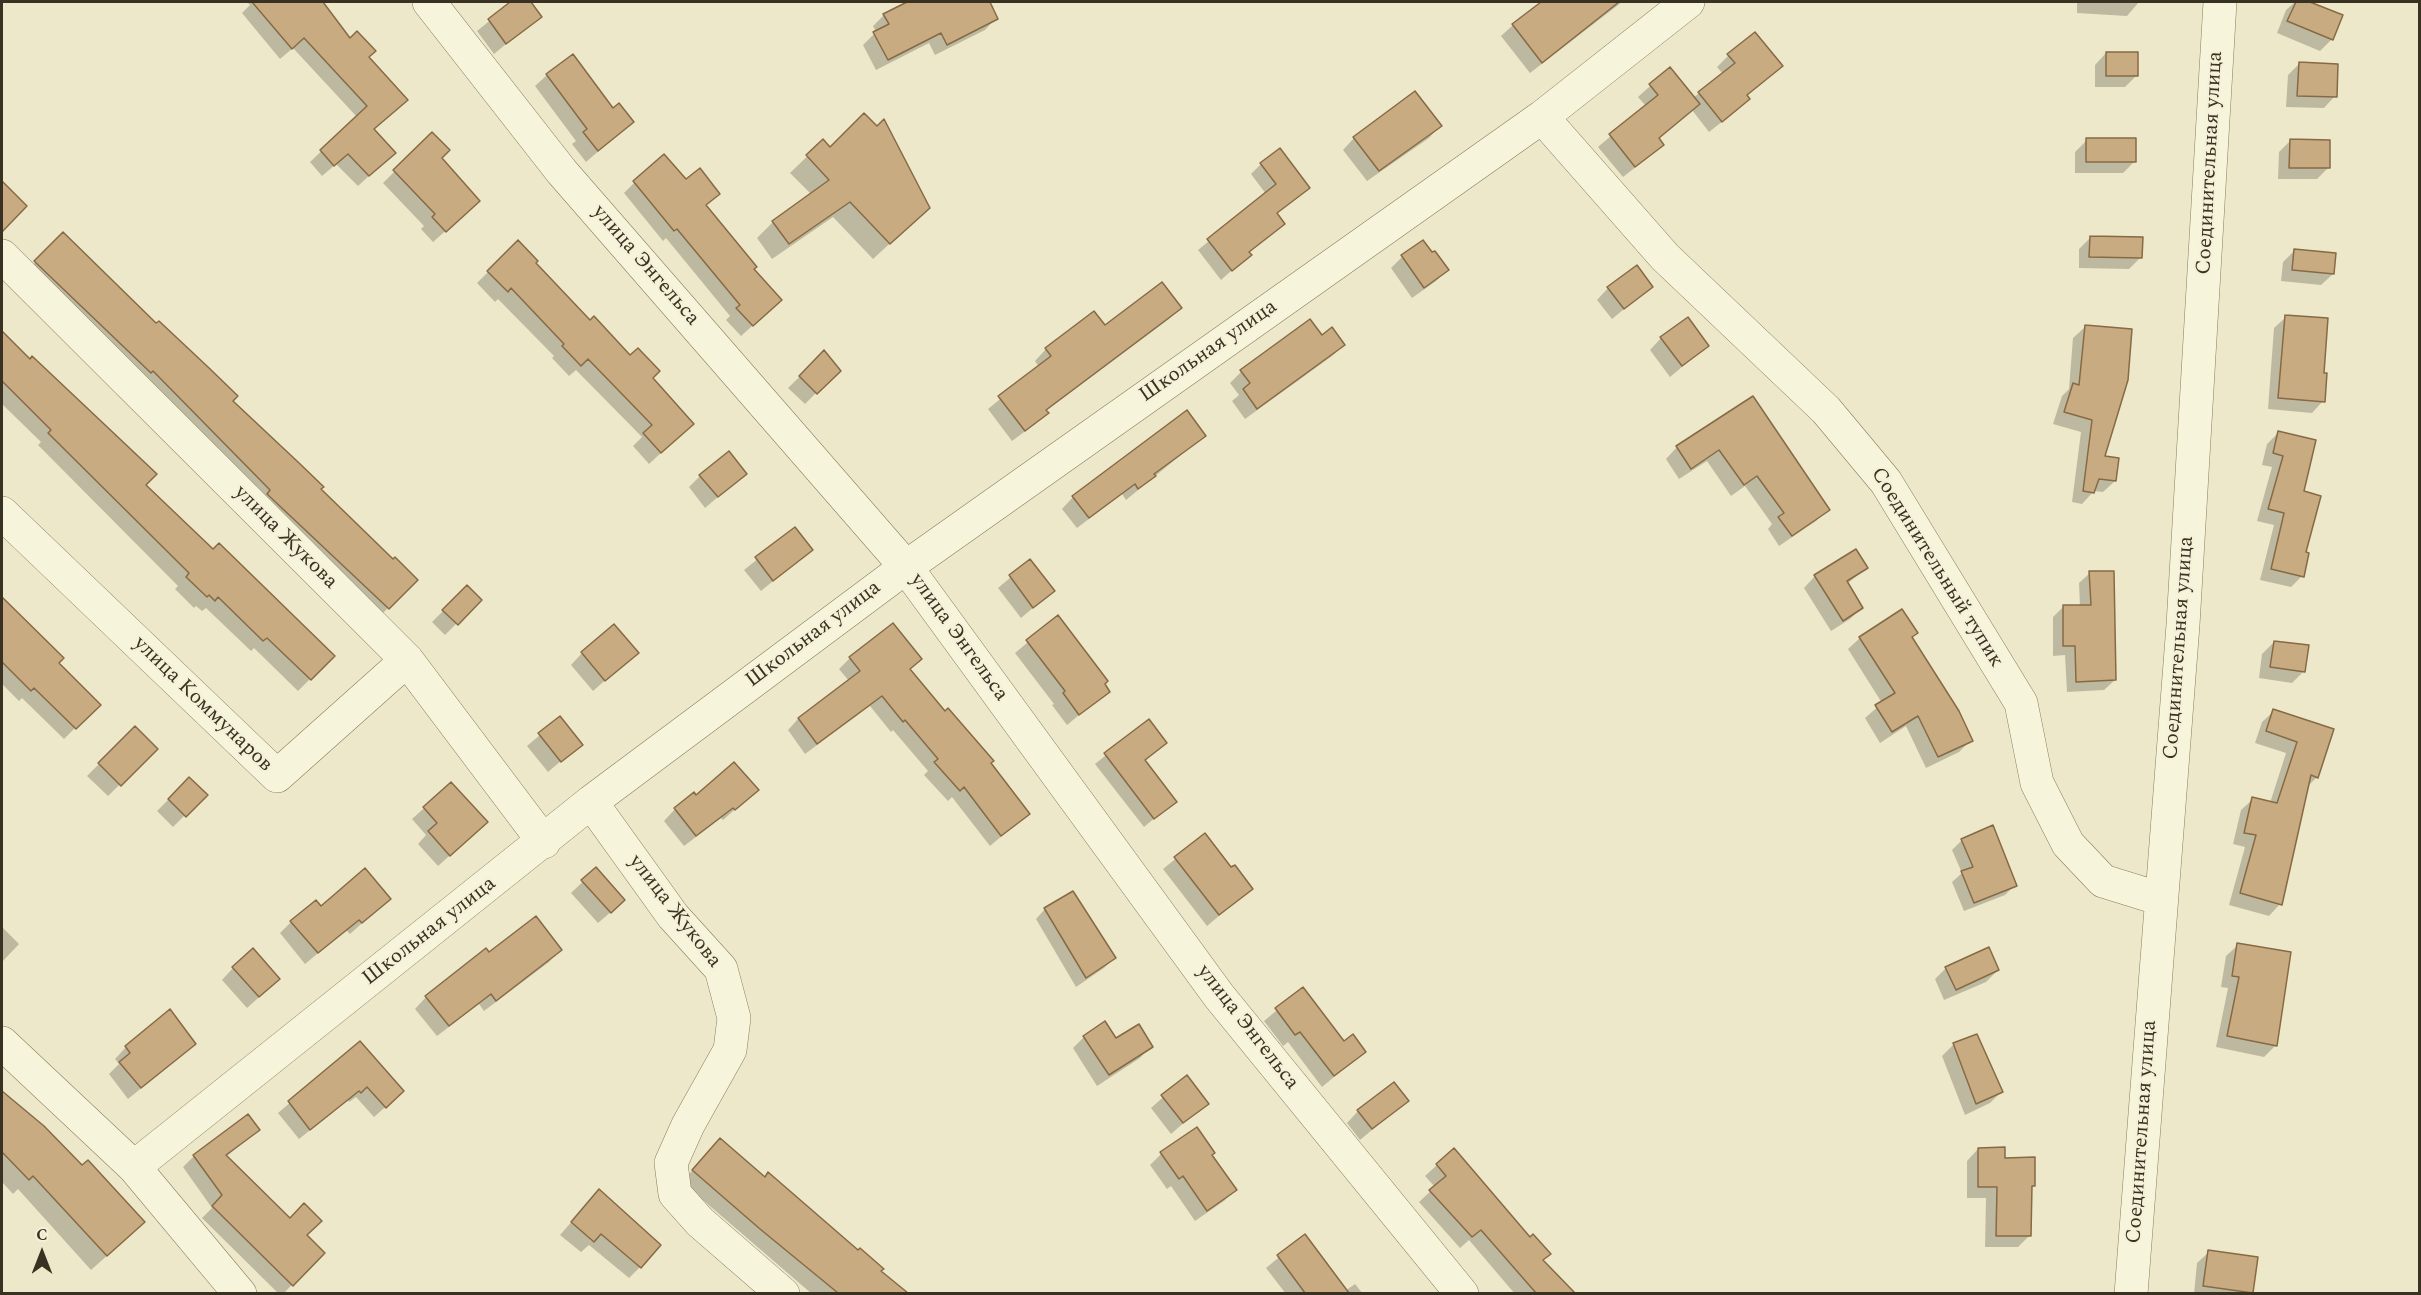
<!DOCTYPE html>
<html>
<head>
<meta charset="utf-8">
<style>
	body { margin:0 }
	#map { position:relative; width:2421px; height:1295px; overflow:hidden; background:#ede8c9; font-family:Spectral,serif }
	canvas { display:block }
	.frame { position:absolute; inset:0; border:3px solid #393121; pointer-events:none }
	.north { position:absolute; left:12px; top:1223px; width:60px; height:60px; -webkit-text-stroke:4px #f4f1d8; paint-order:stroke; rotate:0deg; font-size:16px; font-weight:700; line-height:24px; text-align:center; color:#393121 }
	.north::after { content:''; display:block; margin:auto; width:21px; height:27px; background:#393121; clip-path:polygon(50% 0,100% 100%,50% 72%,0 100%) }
</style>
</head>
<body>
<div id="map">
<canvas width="2421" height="1295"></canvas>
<div class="frame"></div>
<div class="north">С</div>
</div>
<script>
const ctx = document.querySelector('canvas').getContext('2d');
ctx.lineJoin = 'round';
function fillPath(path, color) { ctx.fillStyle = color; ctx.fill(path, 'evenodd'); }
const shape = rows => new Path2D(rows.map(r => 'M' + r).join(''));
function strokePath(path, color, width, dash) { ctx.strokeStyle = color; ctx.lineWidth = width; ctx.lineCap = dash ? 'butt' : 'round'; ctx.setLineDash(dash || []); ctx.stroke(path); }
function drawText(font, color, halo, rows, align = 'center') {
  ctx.font = font + ' Spectral,serif'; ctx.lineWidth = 4.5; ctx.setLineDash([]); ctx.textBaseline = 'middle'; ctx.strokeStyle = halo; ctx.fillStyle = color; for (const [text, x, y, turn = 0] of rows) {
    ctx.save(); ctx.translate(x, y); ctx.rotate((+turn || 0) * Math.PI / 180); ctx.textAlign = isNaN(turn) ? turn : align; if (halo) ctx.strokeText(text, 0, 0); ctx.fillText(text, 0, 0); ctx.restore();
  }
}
const shadow = shape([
	[247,2,321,2,350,40,367,57,373,130,383,163,358,186,336,164,322,176,310,162,357,117,293,48,280,59,242,13,250,5],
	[513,2,529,2,540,16,494,54,477,31],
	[910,2,916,2,917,4,921,2,988,2,996,18,985,30,935,55,929,43,876,70,863,45,876,32,873,26,884,15],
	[1548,2,1622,2,1530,73,1501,36,1513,25],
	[2077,2,2139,2,2127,16,2077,13],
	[2295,2,2306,2,2341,16,2332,39,2320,51,2277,33,2286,10],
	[2106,53,2136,76,2125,87,2095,87,2095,65],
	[1728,56,1781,66,1746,96,1748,99,1737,110,1709,132,1692,110,1658,139,1662,144,1650,156,1623,177,1598,147,1646,106,1638,97,1669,69,1693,98,1723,74,1717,67],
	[2299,64,2335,96,2324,108,2286,107,2288,75],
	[547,75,613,110,632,122,586,162,572,144,576,141,535,86],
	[1440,126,1429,138,1367,181,1343,150,1354,138],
	[432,134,440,158,467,212,433,242,421,229,424,226,383,183],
	[2087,140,2135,161,2123,173,2075,173,2075,152],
	[823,141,911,224,873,259,833,217,772,259,757,238,773,222,812,195,790,173],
	[2290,141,2329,167,2317,179,2278,179,2279,152],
	[1261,164,1308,187,1276,215,1283,224,1248,253,1250,255,1241,264,1241,262,1221,280,1198,250,1266,194,1251,174],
	[634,183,718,194,705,206,752,269,770,310,741,336,726,320,730,316,666,238,663,241,624,193],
	[63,234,319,489,393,561,416,580,377,619,24,274],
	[2091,237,2141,257,2129,269,2079,268,2079,249],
	[518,242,534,263,590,322,651,378,692,424,649,464,633,446,642,437,576,370,569,376,552,358,554,356,498,299,495,302,477,283],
	[2294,251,2333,274,2321,285,2281,281,2283,262],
	[1402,257,1447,270,1436,281,1412,298,1391,268],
	[1651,287,1612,319,1597,300,1608,288],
	[1180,308,1169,319,1046,411,1035,424,1012,441,988,409,1039,367,1035,361,1046,349,1104,327],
	[2286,317,2322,374,2323,401,2312,413,2268,409,2274,328],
	[2085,327,2103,457,2115,481,2103,492,2094,491,2082,504,2072,502,2081,432,2053,424,2062,396,2069,389,2073,338],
	[2,333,30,361,144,485,214,551,333,656,298,691,254,648,251,651,206,608,202,611,196,606,194,608,175,589,178,586,38,445,41,442,2,404],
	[1321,337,1343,345,1332,356,1245,419,1232,401,1239,395,1230,383,1241,372],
	[1661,338,1707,346,1670,377,1650,350],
	[824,353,839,370,805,404,788,388],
	[1752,399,1828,509,1816,521,1779,546,1768,529,1772,524,1745,486,1731,496,1707,461,1679,479,1666,459,1677,447],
	[2278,433,2302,492,2304,553,2302,576,2291,587,2260,580,2274,525,2257,521,2272,467,2262,465,2267,444],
	[1204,436,1126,500,1122,494,1077,528,1062,509,1073,497],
	[745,474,705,508,689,487,700,476],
	[795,529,811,550,761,591,744,570],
	[1030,561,1053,591,1021,618,998,588],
	[1866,568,1847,584,1861,608,1850,619,1831,631,1804,588,1815,576],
	[2090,573,2115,680,2104,690,2067,692,2065,655,2053,656,2053,617,2063,607,2080,607,2079,583],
	[467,587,480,600,445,635,432,622],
	[2,598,62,658,56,663,98,705,64,739,22,698,19,701,2,684],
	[1058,617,1108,691,1067,725,1052,705,1054,704,1015,653],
	[1860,638,1911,638,1971,740,1959,752,1926,768,1906,726,1880,743,1865,718,1882,703,1848,649],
	[2274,642,2304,671,2292,683,2259,678,2262,654],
	[582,653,636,653,593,691,571,665],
	[850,658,920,659,909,670,989,763,1028,814,990,846,952,797,948,801,924,775,928,771,893,730,891,732,870,706,805,754,788,730,798,719,849,681,839,669],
	[2274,711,2333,730,2317,777,2307,787,2280,904,2269,916,2229,905,2245,847,2233,844,2241,810,2253,799,2270,803,2286,753,2255,743,2262,722],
	[560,718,581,744,548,772,527,746],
	[1148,721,1165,743,1145,761,1175,801,1144,827,1095,764],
	[135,728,156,749,108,796,87,776],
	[189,779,205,795,173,827,157,811],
	[451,784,474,834,438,866,418,844,426,835,412,819],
	[757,790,723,820,721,818,684,846,664,821,675,809,696,797],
	[1205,835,1231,869,1251,889,1207,926,1163,869],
	[1962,840,2015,885,2005,895,1964,911,1952,882,1962,873,1952,850],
	[596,869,612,911,598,923,571,893],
	[389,899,350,934,346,930,305,964,280,933,291,922,321,908],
	[1045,909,1114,958,1104,968,1076,987,1036,919],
	[2,927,19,944,2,962],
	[2238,945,2276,1045,2264,1057,2216,1047,2228,988,2221,987,2226,956],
	[560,950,549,962,484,1011,479,1004,437,1036,415,1009,426,997,489,954],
	[233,968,267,990,247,1008,222,980],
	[1946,968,1998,970,1986,982,1944,1000,1935,979],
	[1302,989,1344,1043,1364,1052,1322,1087,1288,1042,1283,1046,1264,1021],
	[1084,1037,1116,1040,1151,1046,1140,1058,1097,1086,1073,1048],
	[360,1043,391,1102,374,1117,356,1097,349,1102,348,1100,299,1139,278,1113],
	[1954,1044,2001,1092,1990,1103,1965,1115,1942,1056],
	[126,1047,182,1055,128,1099,109,1074,119,1064,115,1059],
	[1186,1077,1207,1103,1171,1134,1151,1108],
	[9,1100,128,1237,91,1270,18,1189,13,1194,2,1182,2,1107],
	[1407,1101,1360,1140,1347,1123,1358,1111],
	[248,1116,258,1130,226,1157,323,1253,283,1294,279,1294,202,1218,212,1208,183,1167,194,1156],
	[720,1140,764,1178,905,1294,812,1294,682,1182],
	[1978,1149,2004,1159,2034,1186,2030,1189,2029,1236,2018,1247,1985,1247,1986,1198,1967,1198,1967,1161],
	[1161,1154,1211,1155,1235,1190,1224,1201,1195,1221,1171,1186,1167,1189,1150,1165],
	[1437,1165,1542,1261,1573,1294,1515,1294,1469,1240,1460,1248,1419,1202,1435,1187,1425,1176],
	[588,1203,640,1267,629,1278,589,1245,581,1252,560,1235],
	[1305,1236,1345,1291,1355,1284,1363,1294,1286,1294,1266,1268],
	[2209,1252,2256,1258,2250,1294,2194,1294,2197,1263]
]);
const building = shape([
	[252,2,323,2,350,38,357,31,376,51,369,57,408,100,374,129,396,153,369,176,348,154,334,166,320,150,367,106,304,38,292,49,252,2],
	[510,2,531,2,542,17,506,44,488,19,510,2],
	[907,2,990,2,998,19,947,45,941,33,888,60,873,32,889,24,883,14,907,2],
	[1541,2,1619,2,1542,63,1512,24,1541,2],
	[2296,2,2310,2,2343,15,2333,40,2287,21,2296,2],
	[1755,32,1783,66,1747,95,1750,99,1722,122,1698,92,1735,63,1727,54,1755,32],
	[2106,52,2138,52,2138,76,2106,76,2106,52],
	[573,54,613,108,619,103,634,122,598,151,583,132,587,129,546,74,573,54],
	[2299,62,2338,64,2337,97,2297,96,2299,62],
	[1670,67,1700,104,1659,138,1664,145,1635,167,1609,134,1658,95,1649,84,1670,67],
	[1415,91,1442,126,1379,171,1353,137,1415,91],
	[864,113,877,126,884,119,930,208,890,244,850,202,789,244,772,221,829,180,806,155,823,139,830,147,864,113],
	[432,132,450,150,442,158,480,201,446,232,432,217,435,214,393,170,432,132],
	[2086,138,2136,138,2136,162,2086,162,2086,138],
	[2290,139,2330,140,2330,168,2289,168,2290,139],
	[1280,148,1310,188,1277,213,1285,224,1249,252,1252,255,1232,271,1207,239,1276,184,1260,163,1280,148],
	[664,154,686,179,700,168,720,194,706,205,757,267,754,269,782,300,753,326,736,308,740,305,677,229,674,231,633,181,664,154],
	[2,181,27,206,2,232,2,181],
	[63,232,156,323,159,321,208,367,238,396,233,401,298,462,324,487,321,489,393,559,395,557,418,580,389,609,267,494,270,490,153,371,151,373,34,261,63,232],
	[2090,236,2143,237,2142,258,2089,257,2090,236],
	[518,240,538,261,536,263,590,320,594,316,630,355,638,348,660,371,653,378,694,424,661,453,643,433,652,425,588,359,581,366,562,346,564,344,511,288,508,292,487,271,518,240],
	[1423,240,1432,252,1435,251,1449,270,1424,288,1401,255,1423,240],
	[2294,249,2336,253,2334,274,2292,270,2294,249],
	[1637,265,1653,287,1624,309,1607,287,1637,265],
	[1162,282,1182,308,1046,410,1049,413,1025,431,998,396,1051,356,1045,348,1094,311,1105,325,1162,282],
	[2285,315,2328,318,2324,373,2327,373,2325,402,2278,398,2285,315],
	[1688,317,1709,346,1682,366,1660,337,1688,317],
	[1310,319,1322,335,1332,327,1345,345,1257,409,1243,389,1250,383,1240,370,1310,319],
	[2085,325,2132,329,2128,380,2105,456,2119,458,2116,481,2099,479,2094,493,2083,491,2092,420,2064,412,2073,383,2079,385,2085,325],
	[2,331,30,359,32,356,157,474,146,485,213,549,219,543,335,656,311,680,267,638,263,641,218,597,215,601,209,595,207,597,186,577,189,573,48,433,51,430,2,381,2,331],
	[824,350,841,371,817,394,799,376,824,350],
	[1753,396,1830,510,1792,536,1778,517,1784,513,1757,476,1744,485,1719,450,1691,469,1676,446,1753,396],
	[1187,410,1206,436,1154,474,1156,476,1138,489,1135,484,1089,518,1072,496,1187,410],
	[2278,431,2316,440,2304,491,2321,496,2306,552,2309,553,2304,577,2271,569,2284,513,2268,509,2283,456,2273,453,2278,431],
	[729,451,747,474,718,497,699,475,729,451],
	[795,527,813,550,773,581,755,557,795,527],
	[1856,549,1868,568,1847,581,1863,608,1843,621,1814,575,1856,549],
	[1030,559,1055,591,1033,608,1009,575,1030,559],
	[2089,571,2114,571,2116,680,2076,682,2075,646,2063,646,2063,605,2091,605,2089,571],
	[467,585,482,600,458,625,442,610,467,585],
	[2,597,64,658,59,663,101,705,76,729,34,688,31,691,2,662,2,597],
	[1902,609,1918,633,1912,637,1959,711,1973,741,1938,757,1918,716,1892,732,1875,705,1895,693,1859,637,1902,609],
	[1058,615,1108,681,1105,684,1110,692,1079,715,1063,693,1065,691,1026,640,1058,615],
	[893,623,922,659,910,669,945,711,948,708,994,761,991,763,1030,814,1001,836,964,787,960,791,934,762,938,759,905,720,903,722,882,696,817,744,798,718,860,671,849,657,893,623],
	[614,624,639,653,605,681,581,652,614,624],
	[2274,641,2309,645,2305,672,2270,667,2274,641],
	[2273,709,2334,729,2318,778,2311,775,2282,905,2240,893,2256,835,2244,833,2252,797,2277,803,2297,742,2266,731,2273,709],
	[560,716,583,745,561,762,538,733,560,716],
	[1149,719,1167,743,1145,760,1177,802,1154,819,1104,753,1149,719],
	[135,726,158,749,121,786,98,763,135,726],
	[734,762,759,790,735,810,733,808,696,836,674,808,694,792,696,795,734,762],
	[189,777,208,795,186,817,168,799,189,777],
	[451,782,488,822,450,856,428,831,437,823,423,807,451,782],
	[1993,825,2017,886,1974,903,1961,871,1973,867,1961,839,1993,825],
	[1205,833,1231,867,1235,865,1253,889,1219,915,1174,857,1205,833],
	[596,867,625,900,611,913,581,880,596,867],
	[365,868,391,899,362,923,359,920,318,953,290,921,316,900,321,906,365,868],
	[1073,891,1116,958,1086,978,1044,908,1073,891],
	[536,916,562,950,496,1001,491,994,449,1026,425,996,486,948,489,952,536,916],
	[2237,943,2291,952,2277,1046,2227,1036,2239,977,2232,976,2237,943],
	[1989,947,1999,970,1956,990,1945,967,1989,947],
	[253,948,280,979,259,997,232,967,253,948],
	[1303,987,1344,1041,1353,1034,1366,1052,1334,1076,1300,1032,1295,1035,1275,1008,1303,987],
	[170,1009,196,1044,141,1088,119,1062,130,1053,125,1046,170,1009],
	[1105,1021,1116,1038,1139,1024,1153,1047,1109,1075,1083,1036,1105,1021],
	[1977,1034,2003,1092,1976,1104,1953,1043,1977,1034],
	[360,1041,404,1091,386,1108,367,1087,361,1093,359,1091,310,1130,288,1101,360,1041],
	[1187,1075,1209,1104,1183,1123,1161,1095,1187,1075],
	[1394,1082,1409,1101,1372,1129,1357,1110,1394,1082],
	[2,1091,44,1126,82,1165,88,1160,145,1222,107,1256,33,1176,29,1180,2,1152,2,1091],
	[248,1114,260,1130,226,1155,290,1218,304,1203,322,1221,307,1235,325,1253,293,1286,212,1206,222,1195,193,1155,248,1114],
	[1197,1127,1215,1153,1212,1155,1237,1190,1207,1211,1183,1176,1179,1179,1160,1152,1197,1127],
	[720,1138,765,1177,768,1172,858,1250,860,1248,884,1269,881,1271,908,1293,838,1293,760,1229,692,1170,720,1138],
	[2005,1147,2005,1158,2035,1157,2035,1186,2032,1186,2031,1236,1996,1236,1997,1187,1978,1187,1978,1148,2005,1147],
	[1454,1148,1530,1237,1533,1234,1551,1254,1543,1260,1575,1293,1536,1293,1481,1230,1472,1237,1429,1190,1446,1176,1436,1164,1454,1148],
	[599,1189,661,1245,641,1268,601,1234,594,1242,571,1222,599,1189],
	[1305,1234,1349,1293,1305,1293,1277,1255,1305,1234],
	[2208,1250,2258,1257,2253,1293,2203,1286,2208,1250]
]);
const minor = shape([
	[429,2,562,172,906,567,1219,996,1462,1294],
	[1542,117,1665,257,1826,410,1886,482,2021,703,2037,783,2068,844,2103,881,2161,899],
	[2,256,407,660,544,842],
	[2,513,277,776,407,660],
	[591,802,673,916,721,969,734,1018,730,1050,688,1125,671,1163,675,1194,700,1222,783,1294],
	[2,1043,134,1167,240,1294],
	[134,1167,591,802,906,567,1542,117,1688,2],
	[2131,1294,2183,625,2220,2]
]);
const streetNames = [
	["Соединительная улица",2211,163,-87],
	["улица Энгельса",645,266,49],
	["Школьная улица",1209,352,-35],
	["улица Жукова",285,538,45],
	["Соединительный тупик",1936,568,58],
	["Школьная улица",814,635,-37],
	["улица Энгельса",958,638,54],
	["Соединительная улица",2180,648,-86],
	["улица Коммунаров",202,705,44],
	["улица Жукова",674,912,52],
	["Школьная улица",430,932,-38],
	["улица Энгельса",1247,1028,52],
	["Соединительная улица",2143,1132,-86]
];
fillPath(shadow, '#0003');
fillPath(building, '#c9ab81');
strokePath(building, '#866a45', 1.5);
strokePath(minor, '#887c5e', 34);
strokePath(minor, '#f7f4dc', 33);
drawText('21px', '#393121', '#f4f1d8', streetNames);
</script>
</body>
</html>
